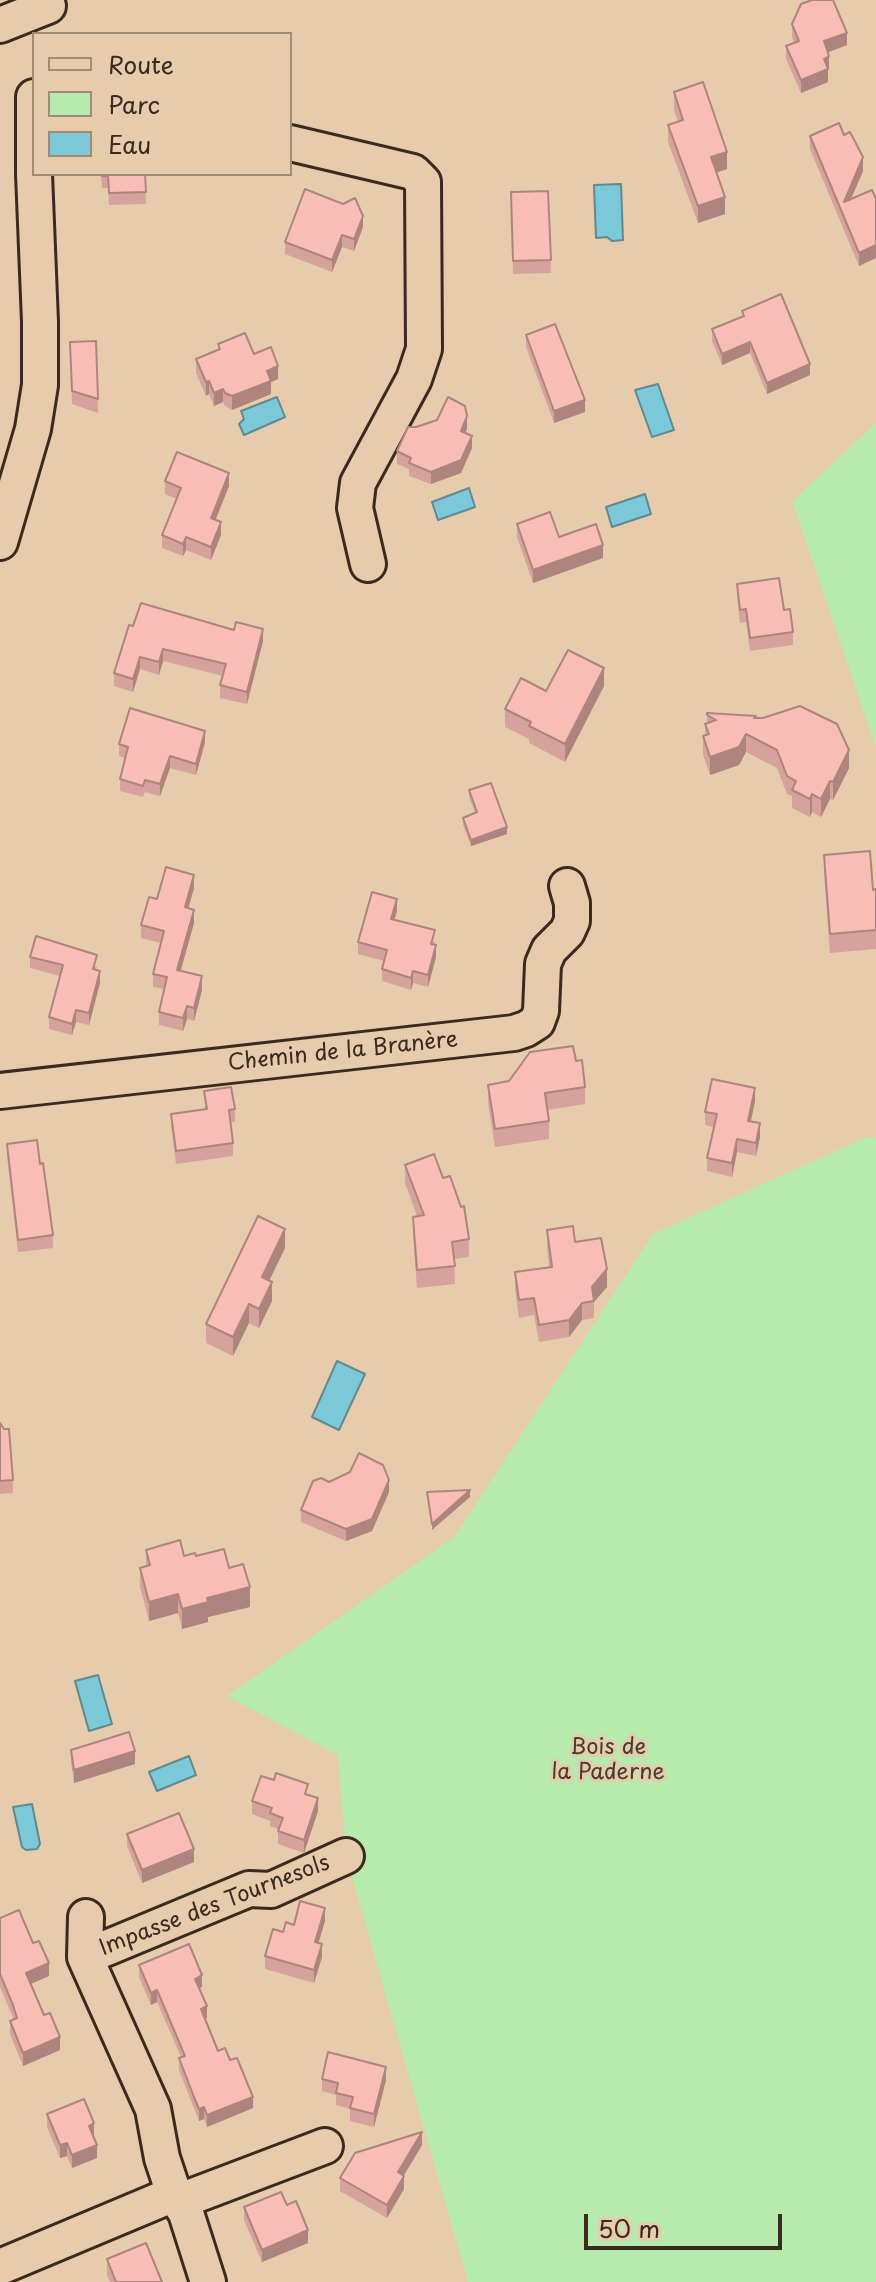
<!DOCTYPE html>
<html>
<head>
<meta charset="utf-8">
<style>
	body { margin:0 }
	#map { position:relative; width:876px; height:2282px; overflow:hidden; background:#e6cbad; font-family:"Playpen Sans",sans-serif }
	canvas { display:block }
	.legend { position:absolute; left:32px; top:32px; width:260px; height:144px; box-sizing:border-box; background:#e6cbad; border:2px solid #a28b74; margin:0; padding:10px 14px; list-style:none; font-size:24px; color:#3b2a1e }
	.legend li { display:flex; align-items:center; gap:16px; height:40px }
	.legend b { width:40px; border:2px solid #a28b74 }
	.scale { position:absolute; left:584px; top:2214px; width:198px; height:36px; box-sizing:border-box; border:4px solid #3b2a1e; border-top:0; padding-left:10px; font-size:24px; line-height:28px; white-space:nowrap; color:#3b2a1e; -webkit-text-stroke:6px #e6cbad; paint-order:stroke }
</style>
</head>
<body>
<div id="map">
<canvas width="876" height="2282"></canvas>
<ul class="legend">
<li><b style="height:10px;background:#e6cbad"></b>Route</li>
<li><b style="height:22px;background:#b6ebad"></b>Parc</li>
<li><b style="height:22px;background:#7ccad9"></b>Eau</li>
</ul>
<div class="scale">50 m</div>
</div>
<script>
const ctx = document.querySelector('canvas').getContext('2d');
ctx.lineJoin = 'round';
function fillPath(path, color) { ctx.fillStyle = color; ctx.fill(path, 'evenodd'); }
const shape = rows => new Path2D(rows.map(r => 'M' + r).join(''));
function strokePath(path, color, width, dash) { ctx.strokeStyle = color; ctx.lineWidth = width; ctx.lineCap = dash ? 'butt' : 'round'; ctx.setLineDash(dash || []); ctx.stroke(path); }
function drawText(font, color, halo, rows, align = 'center') {
  ctx.font = font + ' "Playpen Sans",sans-serif'; ctx.lineWidth = 6; ctx.setLineDash([]); ctx.textBaseline = 'middle'; ctx.strokeStyle = halo; ctx.fillStyle = color; for (const [text, x, y, turn = 0] of rows) {
    ctx.save(); ctx.translate(x, y); ctx.rotate((+turn || 0) * Math.PI / 180); ctx.textAlign = isNaN(turn) ? turn : align; if (halo) ctx.strokeText(text, 0, 0); ctx.fillText(text, 0, 0); ctx.restore();
  }
}
const green = shape([
	[876,423,876,747,792,501],
	[876,1137,876,2282,468,2282,346,1856,338,1755,227,1696,454,1537,653,1234,864,1138]
]);
const water = shape([
	[621,184,623,240,612,241,607,237,596,238,594,185,621,184],
	[658,384,674,430,652,437,635,390,658,384],
	[277,397,285,417,244,435,239,424,244,419,241,411,277,397],
	[469,488,475,507,438,520,432,502,469,488],
	[645,494,651,514,612,527,606,507,645,494],
	[337,1361,365,1374,339,1430,312,1417,337,1361],
	[98,1675,112,1724,89,1731,75,1681,98,1675],
	[189,1756,196,1775,157,1791,149,1772,189,1756],
	[32,1804,40,1844,37,1849,26,1850,22,1847,13,1807,32,1804]
]);
const minor = shape([
	[0,25,48,6],
	[34,97,34,171],
	[290,143,413,172,423,182,424,349,414,379,358,483,355,508,368,564],
	[0,542,33,429,40,385,40,322,34,174],
	[0,1091,514,1033,526,1029,537,1022,541,1011,543,964,549,950,567,932,572,921,572,903,567,886],
	[86,1917,85,1957,153,2109,162,2158,174,2194],
	[85,1957,249,1889,271,1890,346,1856],
	[180,2201,325,2146],
	[0,2267,174,2194,186,2213,208,2282]
]);
const wall = shape([
	[792,24,847,45,828,52,829,69,828,69,828,82,801,93,786,59,786,46,794,43,792,36],
	[674,92,727,169,717,173,725,214,698,223,668,142,668,125,678,122,674,110],
	[844,135,863,171,851,199,872,190,859,266,810,149,810,136],
	[101,174,145,174,146,204,109,205,108,188,102,188],
	[548,191,551,273,513,274,511,192],
	[363,227,354,251,342,247,332,272,285,254,285,242],
	[742,311,810,375,767,394,750,353,722,365,712,341,712,329,742,317],
	[526,335,585,412,554,423,526,347],
	[96,341,98,413,72,404,70,342],
	[218,344,254,354,278,379,271,382,271,394,232,410,225,406,223,402,214,406,209,394,206,396,196,373,196,359,218,350],
	[467,429,465,433,472,448,461,473,431,484,409,476,409,469,397,464,397,451],
	[165,481,229,486,215,520,221,535,211,560,186,550,183,556,162,548,162,535,177,499,165,494],
	[517,524,559,537,603,558,533,583,517,537],
	[737,584,793,632,793,645,750,651,746,622,740,623,737,596],
	[133,626,263,641,247,704,220,698,220,685,223,676,163,661,159,675,140,669,133,692,114,686,114,673],
	[604,686,565,762,529,743,529,739,505,727,505,709,546,691],
	[707,715,756,718,849,768,833,800,830,799,821,817,812,812,810,817,792,808,792,796,787,794,777,768,746,752,739,765,710,775,703,754,703,736,705,735,705,724,707,723],
	[205,742,196,775,170,768,160,796,145,792,143,797,120,791,120,779,125,758,119,756,119,744],
	[469,790,507,834,471,846,463,825,463,818,475,813,469,797],
	[824,855,873,890,876,889,876,949,830,953,824,874],
	[194,888,188,908,194,923,180,971,202,990,194,1021,187,1019,183,1031,159,1025,159,1012,164,989,153,987,153,974,161,943,141,938,141,925,157,899],
	[397,911,394,920,435,942,436,957,428,987,413,983,411,990,382,981,382,969,384,961,358,954,358,942],
	[30,957,97,967,96,970,100,983,89,1025,76,1022,72,1035,49,1029,49,1017,60,976,30,968],
	[576,1061,585,1087,585,1104,547,1110,549,1121,549,1139,495,1147,488,1103,488,1085,509,1081],
	[204,1091,235,1109,235,1122,230,1122,233,1143,233,1156,176,1164,171,1126,171,1114,205,1109],
	[755,1101,751,1121,760,1137,756,1156,737,1152,732,1177,707,1171,707,1158,714,1127,705,1125,705,1112],
	[7,1144,53,1235,53,1248,18,1252,7,1156],
	[405,1165,443,1178,469,1239,469,1257,454,1259,455,1284,417,1288,413,1235,413,1217,417,1216,405,1183],
	[547,1230,575,1242,607,1287,594,1302,594,1318,582,1320,569,1337,539,1342,534,1315,519,1318,515,1290,515,1272,549,1267,547,1247],
	[285,1248,269,1280,272,1301,259,1328,249,1323,233,1356,206,1343,206,1324],
	[0,1423,4,1429,13,1480,13,1493,0,1494],
	[329,1482,389,1492,372,1531,346,1541,301,1522,301,1510],
	[146,1550,184,1556,196,1556,229,1568,250,1607,208,1617,208,1622,182,1629,178,1613,149,1621,140,1587,140,1568,146,1566],
	[71,1750,135,1764,74,1783,71,1763],
	[308,1794,318,1811,304,1853,278,1844,278,1829,270,1826,270,1821,252,1814,252,1801],
	[127,1834,194,1862,142,1883,127,1846],
	[0,1918,33,1943,49,1976,31,1984,60,2050,23,2066,10,2034,10,2021,14,2020,0,1987],
	[325,1921,318,1943,322,1957,314,1983,265,1969,265,1956,294,1925],
	[139,1965,202,1987,199,1988,207,2018,205,2019,218,2051,253,2108,207,2127,204,2119,199,2121,179,2070,179,2058,181,2057,157,2002,151,2005,139,1977],
	[322,2079,386,2080,374,2127,350,2121,350,2109,336,2105,336,2095,322,2091],
	[47,2114,94,2136,97,2158,72,2168,67,2156,60,2158,47,2127],
	[422,2145,404,2175,404,2189,387,2218,340,2191,340,2178],
	[287,2205,308,2243,262,2262,244,2220,244,2207],
	[107,2259,162,2282,110,2282,107,2275]
]);
const shadedWall = shape([
	[847,33,847,45,824,54,824,41],
	[829,56,829,69,827,70,828,69,828,82,801,93,801,80,824,59],
	[727,152,727,169,711,174,711,157],
	[863,157,863,171,844,215,844,202],
	[725,197,725,214,698,223,698,206],
	[363,216,363,227,354,251,354,239],
	[342,235,342,247,332,272,332,260],
	[876,245,876,258,859,266,859,253],
	[750,342,750,353,722,365,722,354],
	[810,364,810,375,767,394,767,383],
	[278,366,278,379,271,382,271,394,232,410,232,396,267,371],
	[209,381,209,394,206,396,206,382],
	[223,389,223,402,214,406,214,393],
	[585,400,585,412,554,423,554,411],
	[467,416,467,429,461,443,461,431],
	[472,436,472,448,461,473,431,484,431,472],
	[229,473,229,486,211,531,211,518],
	[221,522,221,535,211,560,211,547],
	[186,537,186,550,183,556,183,544],
	[603,545,603,558,533,583,533,570],
	[263,629,263,641,247,704,247,692],
	[163,649,163,661,159,675,159,662],
	[140,657,140,669,133,692,133,679],
	[604,668,604,686,565,762,565,744],
	[205,731,205,742,196,775,196,764],
	[746,734,746,752,739,765,710,775,710,757],
	[849,750,849,768,833,800,833,782],
	[170,756,170,768,160,796,160,784],
	[830,781,830,799,821,817,821,799],
	[812,794,812,812,810,817,810,799],
	[507,827,507,834,471,846,471,840],
	[194,875,194,888,185,920,185,907],
	[397,899,397,911,391,931,391,919],
	[194,910,194,923,177,984,177,970],
	[436,945,436,957,428,987,428,975],
	[100,971,100,983,89,1025,89,1013],
	[413,971,413,983,411,990,411,978],
	[202,976,202,990,194,1021,194,1008],
	[187,1006,187,1019,183,1031,183,1018],
	[76,1010,76,1022,72,1035,72,1024],
	[755,1088,755,1101,748,1134,748,1121],
	[760,1123,760,1137,756,1156,756,1143],
	[737,1139,737,1152,732,1177,732,1163],
	[285,1229,285,1248,262,1296,262,1277],
	[607,1269,607,1287,594,1302,592,1287],
	[272,1282,272,1301,259,1328,259,1309],
	[582,1303,582,1320,569,1337,569,1320],
	[249,1304,249,1323,233,1356,233,1337],
	[389,1480,389,1492,372,1531,346,1541,346,1529],
	[470,1490,470,1497,432,1530,432,1524],
	[250,1587,250,1607,208,1617,208,1622,182,1629,182,1609,207,1598],
	[178,1594,178,1613,149,1621,149,1602],
	[135,1751,135,1764,74,1783,74,1770],
	[318,1798,318,1811,304,1853,304,1840],
	[194,1849,194,1862,142,1883,142,1870],
	[325,1908,325,1921,315,1955,315,1942],
	[322,1944,322,1957,314,1983,314,1970],
	[49,1963,49,1976,26,1986,26,1973],
	[202,1975,202,1987,195,1990,195,1979],
	[157,1990,157,2002,151,2005,151,1993],
	[207,2006,207,2018,201,2020,201,2009],
	[60,2037,60,2050,23,2066,23,2053],
	[386,2067,386,2080,374,2127,374,2114],
	[253,2097,253,2108,207,2127,207,2115],
	[204,2107,204,2119,199,2121,199,2109],
	[94,2123,94,2136,89,2138,89,2126],
	[422,2132,422,2145,398,2185,398,2172],
	[67,2143,67,2156,60,2158,60,2145],
	[97,2145,97,2158,72,2168,72,2155],
	[404,2176,404,2189,387,2218,387,2205],
	[308,2230,308,2243,262,2262,262,2250]
]);
const building = shape([
	[812,0,833,0,847,33,824,41,829,56,824,59,828,69,801,80,786,46,799,41,792,24,801,4,812,0],
	[703,82,727,152,711,157,725,197,698,206,668,125,683,120,674,92,703,82],
	[839,123,844,135,850,132,863,157,844,202,872,190,876,199,876,245,859,253,810,136,839,123],
	[102,174,145,174,146,192,109,193,108,176,102,176,102,174],
	[305,189,343,204,355,198,363,216,354,239,342,235,332,260,285,242,305,189],
	[548,191,551,260,513,261,511,192,548,191],
	[781,294,810,364,767,383,750,342,722,354,712,329,744,316,742,311,781,294],
	[555,324,585,400,554,411,526,335,555,324],
	[245,333,254,354,271,347,278,366,267,371,271,381,232,396,225,393,223,389,214,393,209,381,206,382,196,359,220,349,218,344,245,333],
	[96,341,98,399,72,391,70,342,96,341],
	[448,397,465,406,467,416,461,431,472,436,461,460,431,472,409,463,411,458,397,451,408,427,416,427,437,420,448,397],
	[177,452,229,473,211,518,221,522,211,547,186,537,183,544,162,535,181,488,165,481,177,452],
	[550,512,559,537,596,524,603,545,533,570,517,524,550,512],
	[779,578,784,610,790,609,793,632,750,638,746,609,740,610,737,584,779,578],
	[141,603,234,630,236,622,263,629,247,692,220,685,226,664,163,649,159,662,140,657,133,679,114,673,129,625,133,626,141,603],
	[568,650,604,668,565,744,529,726,531,722,505,709,521,678,546,691,568,650],
	[800,706,837,724,849,750,833,782,830,781,821,799,812,794,810,799,792,790,796,781,787,776,777,750,746,734,739,747,710,757,703,736,709,734,705,724,716,720,707,715,707,713,756,716,754,718,763,718,800,706],
	[130,708,205,731,196,764,170,756,160,784,145,780,143,786,120,779,128,747,119,744,130,708],
	[491,783,507,827,471,840,463,818,477,812,469,790,491,783],
	[870,851,873,890,876,889,876,930,830,934,824,855,870,851],
	[166,867,194,875,185,907,194,910,177,970,202,976,194,1008,187,1006,183,1018,159,1012,167,977,153,974,164,931,141,925,149,897,157,899,166,867],
	[372,892,397,899,391,919,435,930,431,944,436,945,428,975,413,971,411,978,382,969,387,950,358,942,372,892],
	[36,936,97,955,93,969,100,971,89,1013,76,1010,72,1024,49,1017,63,965,30,957,36,936],
	[573,1046,576,1061,582,1060,585,1087,545,1093,549,1121,495,1129,488,1085,509,1081,530,1052,573,1046],
	[712,1079,755,1088,748,1121,760,1123,756,1143,737,1139,732,1163,707,1158,717,1114,705,1112,712,1079],
	[231,1087,235,1109,229,1110,233,1143,176,1151,171,1114,207,1109,204,1091,231,1087],
	[37,1140,40,1164,43,1163,53,1235,18,1240,7,1144,37,1140],
	[434,1154,443,1178,450,1176,461,1207,464,1206,469,1239,452,1242,455,1266,417,1270,413,1217,424,1215,405,1165,434,1154],
	[258,1216,285,1229,262,1277,272,1282,259,1309,249,1304,233,1337,206,1324,258,1216],
	[573,1226,575,1242,601,1238,607,1269,592,1287,594,1301,582,1303,569,1320,539,1325,534,1298,519,1300,515,1272,552,1267,547,1230,573,1226],
	[0,1423,4,1429,9,1429,13,1480,0,1481,0,1423],
	[359,1453,383,1465,389,1480,372,1519,346,1529,301,1510,313,1481,321,1478,329,1482,350,1472,359,1453],
	[470,1490,432,1524,427,1492,470,1490],
	[180,1540,184,1556,195,1553,196,1556,224,1549,229,1568,243,1564,250,1587,207,1598,208,1602,182,1609,178,1594,149,1602,140,1568,150,1565,146,1550,180,1540],
	[129,1732,135,1751,74,1770,71,1750,129,1732],
	[276,1773,308,1784,305,1794,318,1798,304,1840,278,1831,283,1818,270,1813,272,1808,252,1801,261,1776,274,1780,276,1773],
	[179,1813,194,1849,142,1870,127,1834,179,1813],
	[300,1901,325,1908,315,1942,322,1944,314,1970,265,1956,273,1929,283,1932,286,1922,294,1925,300,1901],
	[19,1910,33,1943,39,1941,49,1963,26,1973,44,2015,50,2013,60,2037,23,2053,10,2021,17,2018,13,2005,0,1974,0,1918,19,1910],
	[189,1944,202,1975,195,1979,207,2006,201,2009,218,2051,225,2048,230,2060,237,2058,253,2097,207,2115,204,2107,199,2109,194,2097,179,2058,185,2056,157,1990,151,1993,139,1965,189,1944],
	[328,2052,386,2067,374,2114,350,2108,353,2097,336,2093,338,2083,322,2079,328,2052],
	[84,2099,94,2123,89,2126,97,2145,72,2155,67,2143,60,2145,47,2114,84,2099],
	[422,2132,398,2172,404,2176,387,2205,340,2178,355,2153,422,2132],
	[281,2192,287,2205,296,2201,308,2230,262,2250,244,2207,281,2192],
	[146,2243,162,2282,116,2282,107,2259,146,2243]
]);
const streetNames = [
	["Chemin de la Branère",343,1052,-6],
	["Impasse des Tournesols",215,1906,-21]
];
const parkNames = [
	["Bois de",608,1748],
	["la Paderne",608,1773]
];
fillPath(green, '#b6ebad');
fillPath(water, '#7ccad9');
strokePath(water, '#628a8e', 2);
strokePath(minor, '#3b2a1e', 40);
strokePath(minor, '#e6cbad', 34);
fillPath(wall, '#d5a39b');
fillPath(shadedWall, '#ae847e');
fillPath(building, '#f8bdb4');
strokePath(building, '#ae847e', 2);
drawText('22px', '#3b2a1e', '#e6cbad', streetNames);
drawText('22px', '#473d2c', '#e6cbad', parkNames);
</script>
</body>
</html>
